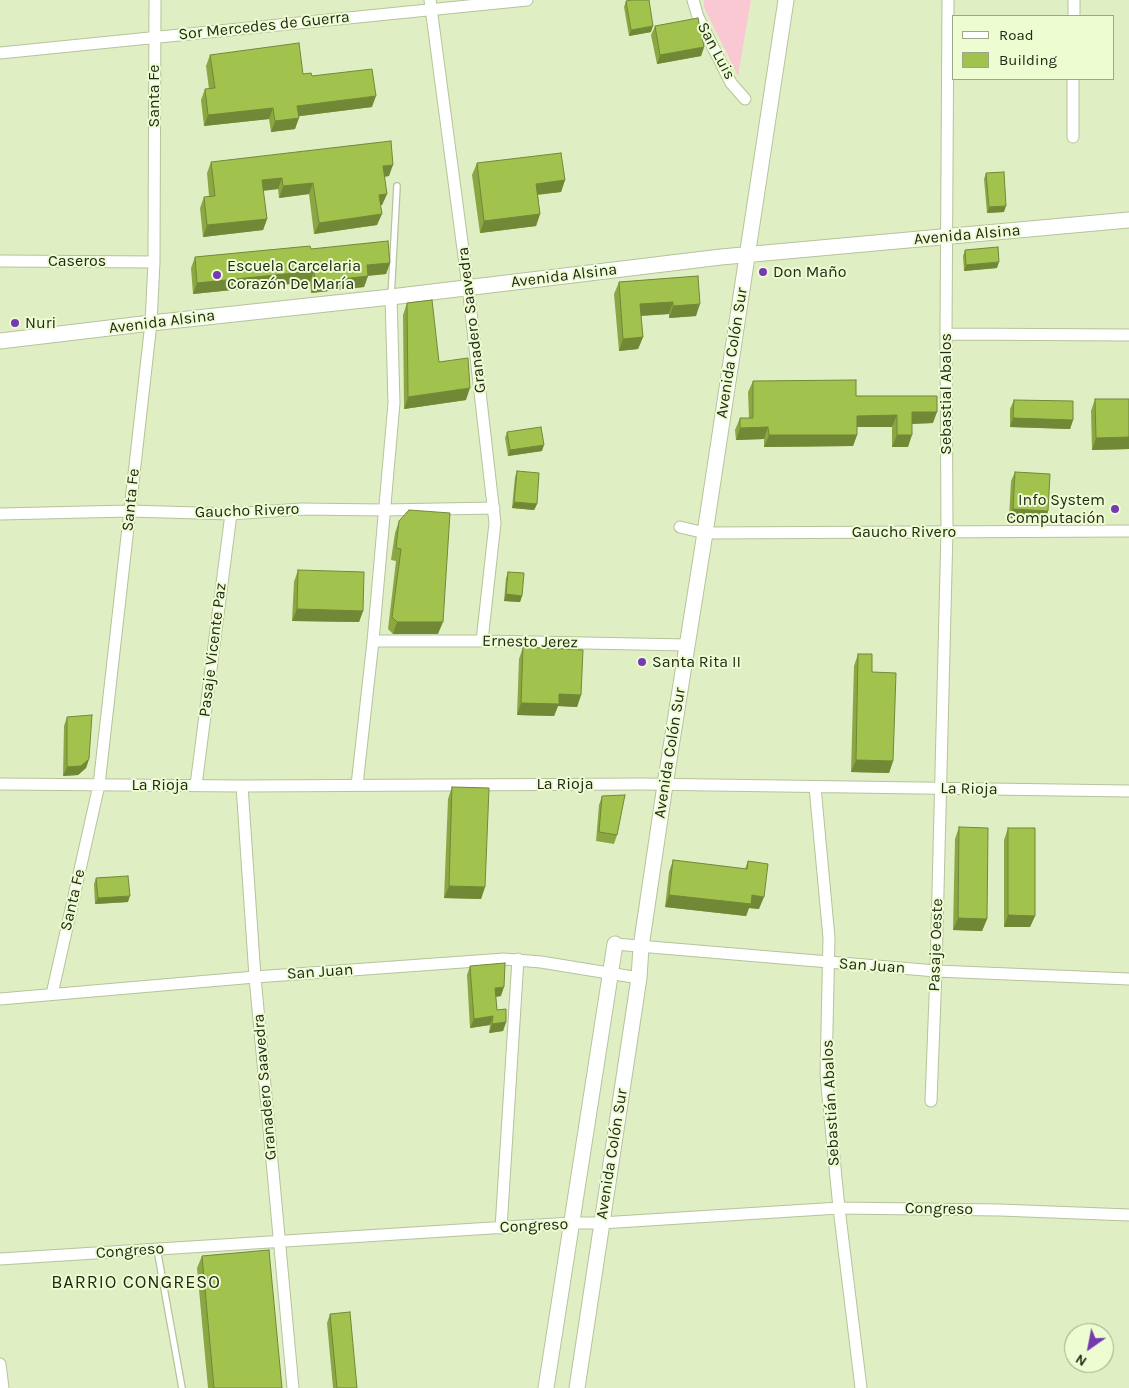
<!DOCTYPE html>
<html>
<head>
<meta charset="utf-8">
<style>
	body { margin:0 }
	#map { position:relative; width:1129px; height:1388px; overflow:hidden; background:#e0eec4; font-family:Karla,sans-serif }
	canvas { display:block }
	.legend { position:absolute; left:952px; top:15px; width:162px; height:65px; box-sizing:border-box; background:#edfcd1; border:1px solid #9ca787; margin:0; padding:6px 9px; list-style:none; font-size:15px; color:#232818 }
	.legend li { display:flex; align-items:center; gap:10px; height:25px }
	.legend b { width:25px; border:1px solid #9ca787 }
	.north { position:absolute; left:1064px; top:1323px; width:50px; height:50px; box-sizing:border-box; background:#edfcd1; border:1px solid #9ca787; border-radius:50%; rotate:213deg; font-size:14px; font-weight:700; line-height:20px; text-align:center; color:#232818 }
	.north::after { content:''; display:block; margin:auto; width:18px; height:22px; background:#753ab0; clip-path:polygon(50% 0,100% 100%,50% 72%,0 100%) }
</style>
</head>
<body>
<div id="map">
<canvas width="1129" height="1388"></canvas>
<ul class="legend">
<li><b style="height:6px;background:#fff"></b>Road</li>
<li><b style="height:14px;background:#a2c24e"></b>Building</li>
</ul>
<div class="north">N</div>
</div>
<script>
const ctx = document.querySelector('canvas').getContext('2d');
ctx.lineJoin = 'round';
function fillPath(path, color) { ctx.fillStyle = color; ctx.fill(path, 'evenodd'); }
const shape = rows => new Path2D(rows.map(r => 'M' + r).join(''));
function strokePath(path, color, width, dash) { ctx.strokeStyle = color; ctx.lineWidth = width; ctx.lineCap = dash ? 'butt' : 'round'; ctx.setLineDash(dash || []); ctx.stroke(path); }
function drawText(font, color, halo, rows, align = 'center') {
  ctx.font = font + ' Karla,sans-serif'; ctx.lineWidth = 4; ctx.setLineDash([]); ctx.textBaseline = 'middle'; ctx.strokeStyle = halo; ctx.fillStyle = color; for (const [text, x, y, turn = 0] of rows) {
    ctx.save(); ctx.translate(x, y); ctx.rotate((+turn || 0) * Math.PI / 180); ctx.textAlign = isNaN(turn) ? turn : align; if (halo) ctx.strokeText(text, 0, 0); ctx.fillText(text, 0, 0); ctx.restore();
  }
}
const green = shape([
	[704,0,751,0,738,76,704,7]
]);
const lane = shape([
	[391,297,397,186],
	[157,1249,182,1388]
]);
const street = shape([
	[430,0,468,287,495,523,482,641],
	[693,0,698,17,731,83,745,99],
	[1074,16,1074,0],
	[0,53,527,0],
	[1073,137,1073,79],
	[0,261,154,262],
	[946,334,1129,335],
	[0,514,130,511,231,514,301,509,384,510,494,508],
	[680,527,705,533,1129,531],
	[373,641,482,641,687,645],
	[0,784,242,786,642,784,1129,791],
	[196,785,231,514],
	[357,785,373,641,394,403,391,297],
	[242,786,255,977,293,1388],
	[815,787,829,938,826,1074,828,1096,839,1208,861,1388],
	[615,944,936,971,1129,979],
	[52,994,99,785,151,323,154,262,155,0],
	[0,999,255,977,504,959,541,962,639,978],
	[931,1101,936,971,947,531,946,334,948,0],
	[501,1228,518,959],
	[0,1259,571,1223,601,1223,839,1208,1000,1210,1129,1215],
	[0,1364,3,1388]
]);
const secondary = shape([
	[0,341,151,323,391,297,721,257,1129,220],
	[546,1388,615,944],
	[577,1388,639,978,641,947,665,785,705,533,786,0]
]);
const wall = shape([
	[626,1,651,32,629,36,624,7],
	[655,26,704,47,701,56,657,64,651,35],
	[210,55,303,74,312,76,372,107,299,116,295,129,271,132,269,119,204,126,201,100,205,89,209,89,206,66],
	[211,162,389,176,384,177,387,194,382,205,380,205,377,225,314,234,309,194,279,198,278,189,263,191,267,219,263,230,203,237,200,208,204,197,209,196,207,173],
	[477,163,565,180,561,192,538,195,540,214,536,226,480,233,472,175],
	[986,173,1004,212,987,213,984,179],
	[311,249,390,263,386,274,368,276,364,287,311,293,310,282,193,294,191,268,195,257],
	[965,250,997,268,964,271,963,256],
	[698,276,696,316,669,318,669,314,641,316,643,337,638,349,619,351,614,294,619,282],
	[407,303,439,362,466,400,404,409,403,315],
	[753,381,856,396,933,423,912,424,908,447,892,447,892,427,857,427,857,435,853,446,764,447,764,439,736,440,735,430,740,418,749,418,748,392],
	[1095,399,1129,399,1129,449,1092,450,1091,411],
	[1014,400,1073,420,1070,429,1010,427,1010,409],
	[507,432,542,451,508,456,505,438],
	[517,471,537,504,534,510,512,508,515,477],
	[1015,472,1048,511,1045,520,1009,518,1011,481],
	[399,521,438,634,393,634,388,629,396,561,391,560,395,533],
	[298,570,363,611,359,622,292,621,294,582],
	[508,572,522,596,520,602,504,601,506,578],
	[523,647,581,695,577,707,558,706,554,716,517,715,519,659],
	[858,654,893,761,889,773,851,772,854,666],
	[67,717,89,759,86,768,78,775,63,776,64,726],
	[452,787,485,887,481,899,444,898,448,799],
	[602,796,617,835,614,844,596,841,599,805],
	[959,827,987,919,982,931,953,930,955,839],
	[1008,828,1035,916,1030,927,1004,927,1004,840],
	[673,860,745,869,748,861,759,909,749,908,746,916,665,907,669,872],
	[96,878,128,902,95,904,94,884],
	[470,966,501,996,496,997,497,1010,506,1022,503,1031,489,1033,490,1025,470,1028,467,975],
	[202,1256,282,1388,208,1388,197,1268],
	[330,1314,357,1388,333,1388,327,1323]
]);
const shadedWall = shape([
	[653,26,651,32,629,36,631,30],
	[704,47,701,56,657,64,660,55],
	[376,96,372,107,293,117,297,106],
	[273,108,269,119,204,126,208,115],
	[299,118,295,129,271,132,275,121],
	[393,165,389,176,379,177,383,166],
	[282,178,278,189,258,191,262,180],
	[565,180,561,192,532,195,536,184],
	[313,183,309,194,279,198,283,186],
	[387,194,382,205,375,206,379,195],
	[1006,206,1004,212,987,213,989,207],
	[382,214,377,225,314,234,319,223],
	[540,214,536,226,480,233,484,221],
	[267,219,263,230,203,237,207,225],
	[999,262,997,268,964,271,966,265],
	[390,263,386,274,363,276,367,265],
	[314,271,310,282,193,294,197,283],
	[368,276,364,287,311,293,315,282],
	[673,302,669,314,636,316,640,304],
	[700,304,696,316,669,318,673,306],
	[643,337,638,349,619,351,623,339],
	[470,388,466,400,404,409,408,397],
	[912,412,937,412,933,423,907,424],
	[897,415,892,427,852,427,857,416],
	[1013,418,1073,420,1070,429,1010,427],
	[768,427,764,439,736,440,740,428],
	[769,435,857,435,853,446,764,447],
	[897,435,912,435,908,447,892,447],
	[1129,437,1129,449,1092,450,1096,438],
	[544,445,542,451,508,456,510,450],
	[514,502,537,504,534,510,512,508],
	[1013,509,1048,511,1045,520,1009,518],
	[506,594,522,596,520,602,504,601],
	[297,609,363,611,359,622,292,621],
	[397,622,443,622,438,634,393,634],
	[559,694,581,695,577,707,558,706,554,716,517,715,521,703],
	[89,759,86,768,78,775,63,776,67,767],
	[856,760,893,761,889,773,851,772],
	[449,886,485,887,481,899,444,898],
	[669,895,752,895,764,897,759,909,749,908,746,916,665,907],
	[130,896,128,902,95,904,98,898],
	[1008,915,1035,916,1030,927,1004,927],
	[958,918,987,919,982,931,953,930],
	[504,987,501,996,492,997,495,988],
	[493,1016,490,1025,470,1028,474,1019],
	[506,1022,503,1031,489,1033,492,1024]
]);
const building = shape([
	[631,0,649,0,653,26,631,30,626,1,631,0],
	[698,18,704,47,660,55,655,26,698,18],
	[299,43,303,74,311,73,312,76,372,69,376,96,297,106,299,118,275,121,273,108,208,115,205,89,215,88,210,55,299,43],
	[391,141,393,165,383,166,387,194,379,195,382,214,319,223,313,183,283,186,282,178,262,180,267,219,207,225,204,197,215,196,211,162,391,141],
	[561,153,565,180,536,184,540,214,484,221,477,163,561,153],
	[1004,172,1006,206,989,207,986,173,1004,172],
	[388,241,390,263,367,265,368,276,315,282,314,271,197,283,195,257,310,246,311,249,388,241],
	[998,247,999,262,966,265,965,250,998,247],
	[698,276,700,304,673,306,673,302,640,304,643,337,623,339,619,282,698,276],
	[432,300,439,362,468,358,470,388,408,397,407,303,432,300],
	[856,380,856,396,937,396,937,412,912,412,912,435,897,435,897,415,857,416,857,435,769,435,768,427,740,428,740,418,753,418,753,381,856,380],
	[1095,399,1129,399,1129,437,1096,438,1095,399],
	[1014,400,1073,401,1073,420,1013,418,1014,400],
	[541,427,544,445,510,450,507,432,541,427],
	[517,471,539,473,537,504,514,502,517,471],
	[1015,472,1050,474,1048,511,1013,509,1015,472],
	[409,510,450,513,443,622,397,622,392,617,401,549,396,548,399,521,409,510],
	[298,570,364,572,363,611,297,609,298,570],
	[508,572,524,573,522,596,506,594,508,572],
	[523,647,583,650,581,695,559,694,559,704,521,703,523,647],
	[858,654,872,654,872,672,896,673,893,761,856,760,858,654],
	[92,715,89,759,81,766,67,767,67,717,92,715],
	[452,787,489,788,485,887,449,886,452,787],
	[625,795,617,835,599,832,602,796,625,795],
	[959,827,988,828,987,919,958,918,959,827],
	[1008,828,1035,828,1035,916,1008,915,1008,828],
	[673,860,747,869,748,861,768,864,764,897,752,895,751,904,669,895,673,860],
	[128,876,130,896,98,898,96,878,128,876],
	[505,963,504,987,495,988,497,1010,506,1009,506,1022,492,1024,493,1016,474,1019,470,966,505,963],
	[269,1250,282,1388,214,1388,202,1256,269,1250],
	[350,1312,357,1388,337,1388,330,1314,350,1312]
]);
const markers = [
	[763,272,5,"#753ab0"],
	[217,275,5,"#753ab0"],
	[15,323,5,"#753ab0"],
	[1115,509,5,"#753ab0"],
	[642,662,5,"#753ab0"]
];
const streetNames = [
	["Sor Mercedes de Guerra",264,26,-6],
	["San Luis",716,51,62],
	["Santa Fe",154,96,-90],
	["Avenida Alsina",967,235,-5],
	["Caseros",77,261],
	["Avenida Alsina",564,276,-7],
	["Granadero Saavedra",472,320,-97],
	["Avenida Alsina",162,322,-7],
	["Avenida Colón Sur",732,353,-81],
	["Sebastial Abalos",946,394,-90],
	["Santa Fe",131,500,-84],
	["Gaucho Rivero",247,511,-2],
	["Gaucho Rivero",904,532],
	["Ernesto Jerez",530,642,1],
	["Pasaje Vicente Paz",213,650,-83],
	["Avenida Colón Sur",670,753,-81],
	["La Rioja",565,784],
	["La Rioja",160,785],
	["La Rioja",969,789,1],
	["Santa Fe",73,900,-77],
	["Pasaje Oeste",936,945,-88],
	["San Juan",872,966,4],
	["San Juan",320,972,-4],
	["Granadero Saavedra",265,1087,-95],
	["Sebastián Abalos",831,1103,-93],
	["Avenida Colón Sur",612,1154,-81],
	["Congreso",939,1209,1],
	["Congreso",534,1226,-3],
	["Congreso",130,1251,-4]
];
const poiNames = [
	["Escuela Carcelaria",227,266],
	["Corazón De María",227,284],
	["Don Maño",773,272],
	["Nuri",25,323],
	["Info System",1105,500,"right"],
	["Computación",1105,518,"right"],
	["Santa Rita II",652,662]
];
const neighbourhoodNames = [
	["BARRIO CONGRESO",136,1283]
];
fillPath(green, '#f9c8d3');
strokePath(lane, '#b6c39b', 8);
strokePath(street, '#b6c39b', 13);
strokePath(secondary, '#b6c39b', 17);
strokePath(lane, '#fff', 5.5);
strokePath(street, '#fff', 11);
strokePath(secondary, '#fff', 15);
fillPath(wall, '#8ba743');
fillPath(shadedWall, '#718837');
fillPath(building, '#a2c24e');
strokePath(building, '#718837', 1);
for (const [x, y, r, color] of markers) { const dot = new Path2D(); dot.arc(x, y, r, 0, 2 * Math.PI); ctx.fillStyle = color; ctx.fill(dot); strokePath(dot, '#edfcd1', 2); }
drawText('16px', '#232818', '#edfcd1', streetNames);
drawText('16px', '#232818', '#edfcd1', poiNames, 'left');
ctx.letterSpacing = '1px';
drawText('18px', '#232818', '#edfcd1', neighbourhoodNames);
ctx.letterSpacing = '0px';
</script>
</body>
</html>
